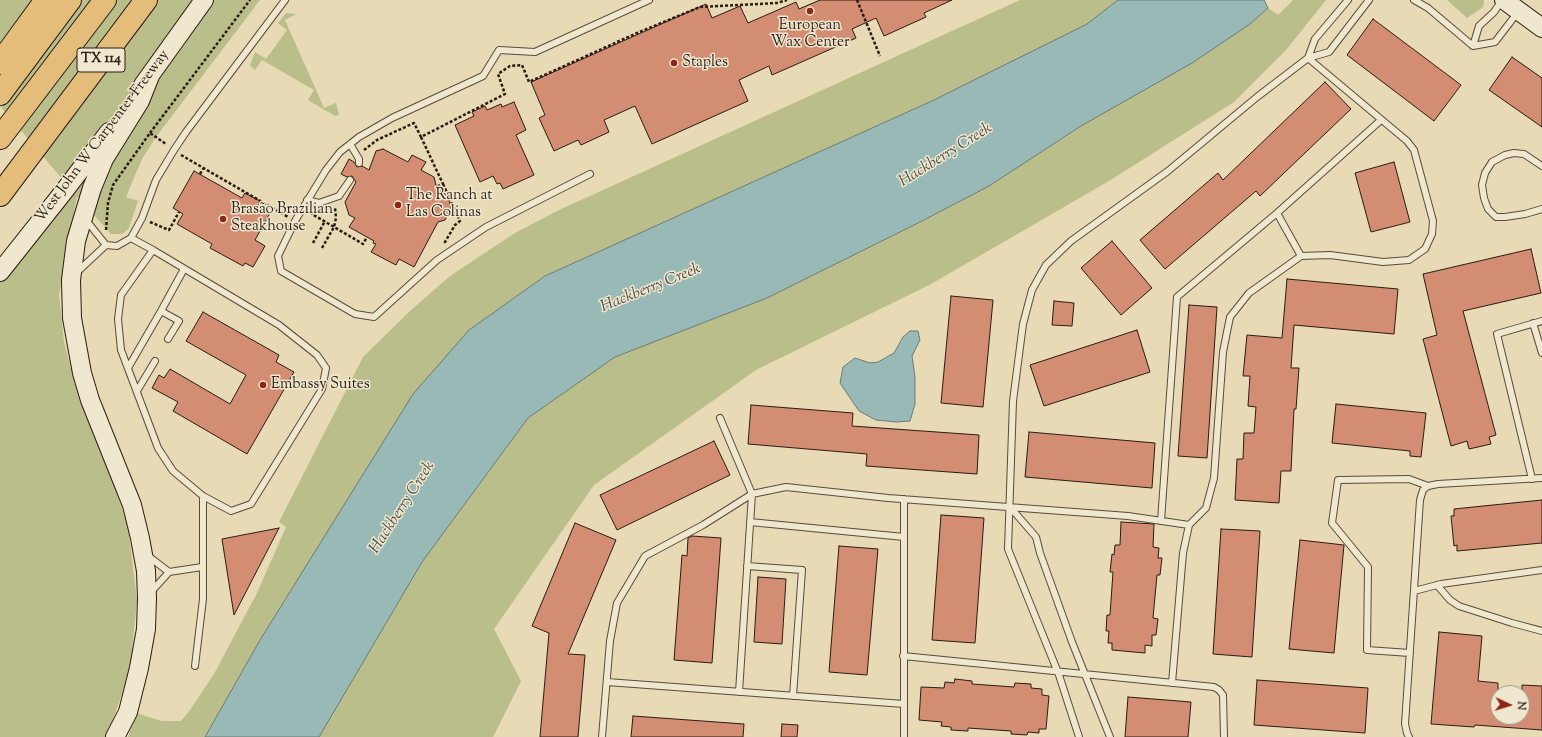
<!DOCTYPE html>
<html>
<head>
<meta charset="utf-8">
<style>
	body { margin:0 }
	#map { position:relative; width:1542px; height:737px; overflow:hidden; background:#e7dab4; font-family:"Sorts Mill Goudy",serif }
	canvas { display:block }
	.north { position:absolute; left:1490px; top:685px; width:40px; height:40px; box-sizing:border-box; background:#efe7ce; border:1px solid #a09584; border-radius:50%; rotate:94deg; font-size:11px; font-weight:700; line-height:16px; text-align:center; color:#2a1b15 }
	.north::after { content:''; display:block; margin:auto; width:14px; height:18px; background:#8f2418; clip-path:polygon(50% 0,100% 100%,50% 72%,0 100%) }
</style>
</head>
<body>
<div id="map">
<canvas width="1542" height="737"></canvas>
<div class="north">N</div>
</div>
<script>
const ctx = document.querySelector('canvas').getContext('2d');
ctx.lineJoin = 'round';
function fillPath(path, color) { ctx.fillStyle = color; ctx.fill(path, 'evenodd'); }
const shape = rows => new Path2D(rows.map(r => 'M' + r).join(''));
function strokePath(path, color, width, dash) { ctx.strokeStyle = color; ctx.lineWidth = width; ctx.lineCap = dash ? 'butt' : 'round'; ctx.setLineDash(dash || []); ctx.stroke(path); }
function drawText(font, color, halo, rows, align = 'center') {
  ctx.font = font + ' "Sorts Mill Goudy",serif'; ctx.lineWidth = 3; ctx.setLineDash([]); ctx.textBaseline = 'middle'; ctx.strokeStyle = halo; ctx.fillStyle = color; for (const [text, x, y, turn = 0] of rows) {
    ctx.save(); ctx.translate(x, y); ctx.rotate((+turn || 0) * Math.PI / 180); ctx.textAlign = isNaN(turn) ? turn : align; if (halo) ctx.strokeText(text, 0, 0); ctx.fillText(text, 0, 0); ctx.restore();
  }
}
const green = shape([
	[0,0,260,0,156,137,142,159,126,197,138,201,129,228,122,234,111,234,77,196,59,295,64,342,73,376,101,448,128,526,137,601,130,670,107,737,0,737,0,282,70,188,0,106],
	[1020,0,1118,0,1087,24,934,100,545,276,469,330,369,467,325,536,260,640,205,737,128,737,136,713,162,721,181,721,190,710,214,674,257,593,286,527,279,522,363,357,410,311,450,276,515,233,557,211],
	[1293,0,1326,0,1286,50,1234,102,1109,181,931,284,756,370,594,485,494,629,521,681,493,737,319,737,422,562,528,418,615,357,767,298,920,222,989,186,1081,126,1250,24,1268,8,1278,15],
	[1447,0,1484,0,1484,3,1483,7,1467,18],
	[286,13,296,14,285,20,324,108,336,103,339,115,335,116,308,100,314,90,262,60,255,70,250,65,255,52,266,59,287,30,278,23]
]);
const water = shape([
	[1118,0,1264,0,1268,8,1250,24,1192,63,1081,126,989,186,920,222,767,298,615,357,528,418,422,562,319,737,205,737,260,640,413,394,469,330,545,276,934,100,1087,24,1118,0],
	[910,331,918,331,920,340,912,356,915,377,915,404,910,421,896,422,876,420,859,411,840,383,843,367,855,358,870,363,878,362,894,353,903,337,910,331]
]);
const building = shape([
	[820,0,952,0,924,13,926,17,884,36,876,18,852,29,856,38,772,75,769,66,739,80,748,101,652,144,635,106,604,120,609,132,581,145,578,140,554,151,539,118,545,115,531,82,706,4,712,18,740,6,748,23,796,2,799,9,820,0],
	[1373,19,1461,85,1434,121,1347,55,1373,19],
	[1512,57,1542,78,1542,127,1489,90,1512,57],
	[1325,82,1351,109,1260,196,1256,191,1165,269,1140,240,1218,173,1223,180,1325,82],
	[514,102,526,130,516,135,534,175,503,189,500,183,497,184,493,176,480,182,455,125,474,116,472,112,485,106,487,110,501,104,502,107,514,102],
	[383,149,408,162,412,155,426,162,421,170,434,177,437,189,448,196,451,208,445,220,438,222,414,267,399,259,396,265,371,252,376,244,373,243,374,241,349,227,355,218,349,215,345,202,356,182,352,176,347,177,341,174,349,159,354,162,357,167,362,166,369,170,376,151,383,149],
	[1394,162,1410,222,1371,232,1355,173,1394,162],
	[194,171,242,198,245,193,260,201,258,206,270,213,255,240,265,246,253,267,245,263,243,266,210,248,212,244,177,224,183,214,173,208,194,171],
	[1112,241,1152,288,1121,315,1081,268,1112,241],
	[1531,249,1541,293,1463,311,1496,435,1489,437,1491,444,1469,449,1467,441,1451,446,1423,339,1437,335,1423,274,1531,249],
	[1287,279,1398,289,1394,334,1294,325,1291,368,1299,368,1296,409,1294,409,1291,471,1281,471,1279,503,1235,500,1237,459,1243,459,1244,433,1254,433,1256,407,1248,406,1250,376,1243,376,1247,335,1282,338,1287,279],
	[951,296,993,300,983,407,941,403,951,296],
	[1054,301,1074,303,1072,326,1052,325,1054,301],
	[1189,305,1217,307,1207,458,1178,456,1189,305],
	[203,312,279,355,276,362,294,372,247,454,173,411,178,402,152,388,159,375,164,378,170,369,230,404,246,375,186,341,203,312],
	[1137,330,1150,372,1044,406,1030,365,1137,330],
	[1336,404,1426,413,1421,457,1410,456,1410,451,1332,443,1336,404],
	[751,405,853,413,852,426,979,435,977,474,866,466,867,454,748,444,751,405],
	[1029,432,1155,443,1152,488,1025,477,1029,432],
	[714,441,730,475,617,530,600,495,714,441],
	[1542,500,1542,543,1457,551,1457,545,1454,546,1451,516,1454,516,1454,509,1542,500],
	[941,515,984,518,975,643,932,640,941,515],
	[1121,522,1154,524,1153,547,1159,548,1158,558,1162,558,1160,575,1157,575,1153,618,1158,619,1156,635,1152,635,1152,646,1145,645,1145,653,1112,650,1112,643,1108,643,1109,631,1106,631,1107,615,1110,615,1113,572,1110,572,1112,554,1114,555,1115,545,1120,545,1121,522],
	[575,523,616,540,568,654,585,655,578,737,540,737,549,633,532,626,575,523],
	[279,528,234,615,222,539,279,528],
	[1221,529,1260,531,1252,657,1213,654,1221,529],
	[692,536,721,538,712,663,674,660,682,555,687,556,688,538,692,536],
	[1300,540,1344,545,1334,653,1289,649,1300,540],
	[839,546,878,549,867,675,829,672,839,546],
	[758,577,786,579,782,644,754,642,758,577],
	[1439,632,1482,636,1478,681,1498,683,1498,717,1522,717,1522,685,1542,686,1542,730,1475,725,1474,727,1431,724,1439,632],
	[955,679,972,681,972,684,1014,687,1015,683,1031,684,1031,688,1042,689,1042,695,1049,696,1046,729,1039,729,1039,733,1028,732,1027,735,1011,734,1011,731,968,728,968,731,951,730,951,727,941,726,942,722,919,720,921,687,944,688,945,682,954,683,955,679],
	[1257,680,1368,688,1365,733,1254,725,1257,680],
	[1128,697,1191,702,1188,737,1125,737,1128,697],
	[633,716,744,724,743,737,631,737,633,716],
	[782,724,798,725,797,737,781,737,782,724]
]);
const path = shape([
	[857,0,880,56],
	[150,133,250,0],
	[421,137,443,184,436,187],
	[364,150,377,140,414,123,421,137,505,94,498,74,510,66,522,65,529,82,637,33,700,7,777,3,787,0],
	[181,155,288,217],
	[200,174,203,169],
	[443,184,460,221,455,225,445,242,443,240],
	[314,212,312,214,363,244,367,237],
	[150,222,169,230,179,212],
	[106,230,108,203,113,185,150,133,166,144],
	[313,243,325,221],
	[322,248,334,227,336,218,335,208]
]);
const service = shape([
	[1414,0,1428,8,1473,46,1495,42,1518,12],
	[1473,46,1479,26,1494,12,1502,0],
	[1308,58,1315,39,1348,0],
	[350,144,359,159,359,163],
	[1542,166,1524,154,1514,153,1505,155,1492,162,1485,173,1482,185,1484,198,1488,209,1496,217,1505,217,1525,214,1542,209],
	[590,174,486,227,437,260,374,317,355,314,281,271,278,256,295,221,326,170,340,152,359,137,392,118,483,76,499,50,535,52,649,0],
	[307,200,319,203,339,196,350,180],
	[1277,213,1301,256],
	[86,220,106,245,117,246,131,238,142,218,156,180,174,150,186,132,285,0],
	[131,238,153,250,279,325,317,355,326,368,322,389,251,504,231,511,203,496,173,471,158,448,121,350,118,319,121,295,153,250],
	[76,273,106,245],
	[161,311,179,321,168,339],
	[1533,323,1542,353],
	[128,368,161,311,184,269],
	[137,391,155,361],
	[720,418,752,494,739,692],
	[1532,479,1497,334,1542,321],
	[1010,507,1036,537,1040,553,1072,642,1110,737],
	[1161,521,1177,297,1277,213,1381,120],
	[750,522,904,537],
	[148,556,169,572],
	[747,566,802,570,793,696],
	[1437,585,1450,600,1459,606,1512,623,1542,631],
	[1414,591,1441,584,1542,570],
	[151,592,169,572,202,567],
	[1410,653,1367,650,1368,567,1332,523,1338,480,1409,479,1428,486],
	[903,656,1214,687,1219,690,1223,695,1224,737],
	[195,666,203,599,203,496],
	[607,682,904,704],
	[1172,683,1183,553,1189,525,1206,508,1214,478,1223,352,1230,317,1249,293,1301,256,1330,255,1383,262,1409,260,1425,249,1432,234,1433,221,1414,150,1407,141,1308,58],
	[602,737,610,641,617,603,645,556,703,525,752,494,786,487,888,498,1128,516,1189,525],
	[904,737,904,499],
	[1079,737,1059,675,1008,549,1013,401,1023,324,1032,290,1046,265,1071,241,1168,171,1257,97,1308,58,1329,52,1369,0],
	[1409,737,1407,733,1405,724,1420,500,1423,490,1428,486,1438,484,1542,478]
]);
const secondary = shape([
	[1504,0,1542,28],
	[143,85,204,0],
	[0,272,65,190,109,132],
	[115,737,128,712,139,668,146,629,147,598,146,571,140,538,132,505,90,400,82,373,72,318,71,280,76,241,92,188,104,159,140,101,150,76]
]);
const motorway = shape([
	[0,63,46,0],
	[0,94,70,0],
	[0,138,105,0],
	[0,195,146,0]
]);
const markers = [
	[810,11,4,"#8f2418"],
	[674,63,4,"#8f2418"],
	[398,205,4,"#8f2418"],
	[223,219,4,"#8f2418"],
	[263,385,4,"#8f2418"]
];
const shields = [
	[101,60,48]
];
const shieldNames = [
	["TX 114",101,60]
];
const poiNames = [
	["European",810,26,"center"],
	["Wax Center",810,43,"center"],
	["Staples",682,63],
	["The Ranch at",406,196],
	["Las Colinas",406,213],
	["Brasão Brazilian",231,210],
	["Steakhouse",231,227],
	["Embassy Suites",271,385]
];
const streetNames = [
	["West John W Carpenter Freeway",103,137,-53]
];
const waterNames = [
	["Hackberry Creek",946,156,-32],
	["Hackberry Creek",651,289,-22],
	["Hackberry Creek",403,508,-57]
];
fillPath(green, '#b9be8a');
fillPath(water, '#98b9b5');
strokePath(water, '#6c7a75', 1);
fillPath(building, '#d38d73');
strokePath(building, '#2a1b15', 1);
strokePath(service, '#594b3d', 8);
strokePath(secondary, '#2a1b15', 20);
strokePath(motorway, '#2a1b15', 24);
strokePath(path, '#2a1b15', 2.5, [3, 2]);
strokePath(service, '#efe7ce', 6);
strokePath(secondary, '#efe7ce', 18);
strokePath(motorway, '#e4bd7a', 22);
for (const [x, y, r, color] of markers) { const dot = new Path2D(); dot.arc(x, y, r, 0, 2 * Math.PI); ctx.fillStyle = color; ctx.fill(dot); strokePath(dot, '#efe7ce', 1.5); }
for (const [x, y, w] of shields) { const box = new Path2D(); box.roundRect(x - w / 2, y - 12, w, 24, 3); ctx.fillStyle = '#efe7ce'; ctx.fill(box); strokePath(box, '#2a1b15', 1); }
drawText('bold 14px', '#2a1b15', null, shieldNames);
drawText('15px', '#2a1b15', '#efe7ce', poiNames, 'left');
drawText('15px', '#2a1b15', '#efe7ce', streetNames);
drawText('italic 16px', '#4b4a45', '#efe7ce', waterNames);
</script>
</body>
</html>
